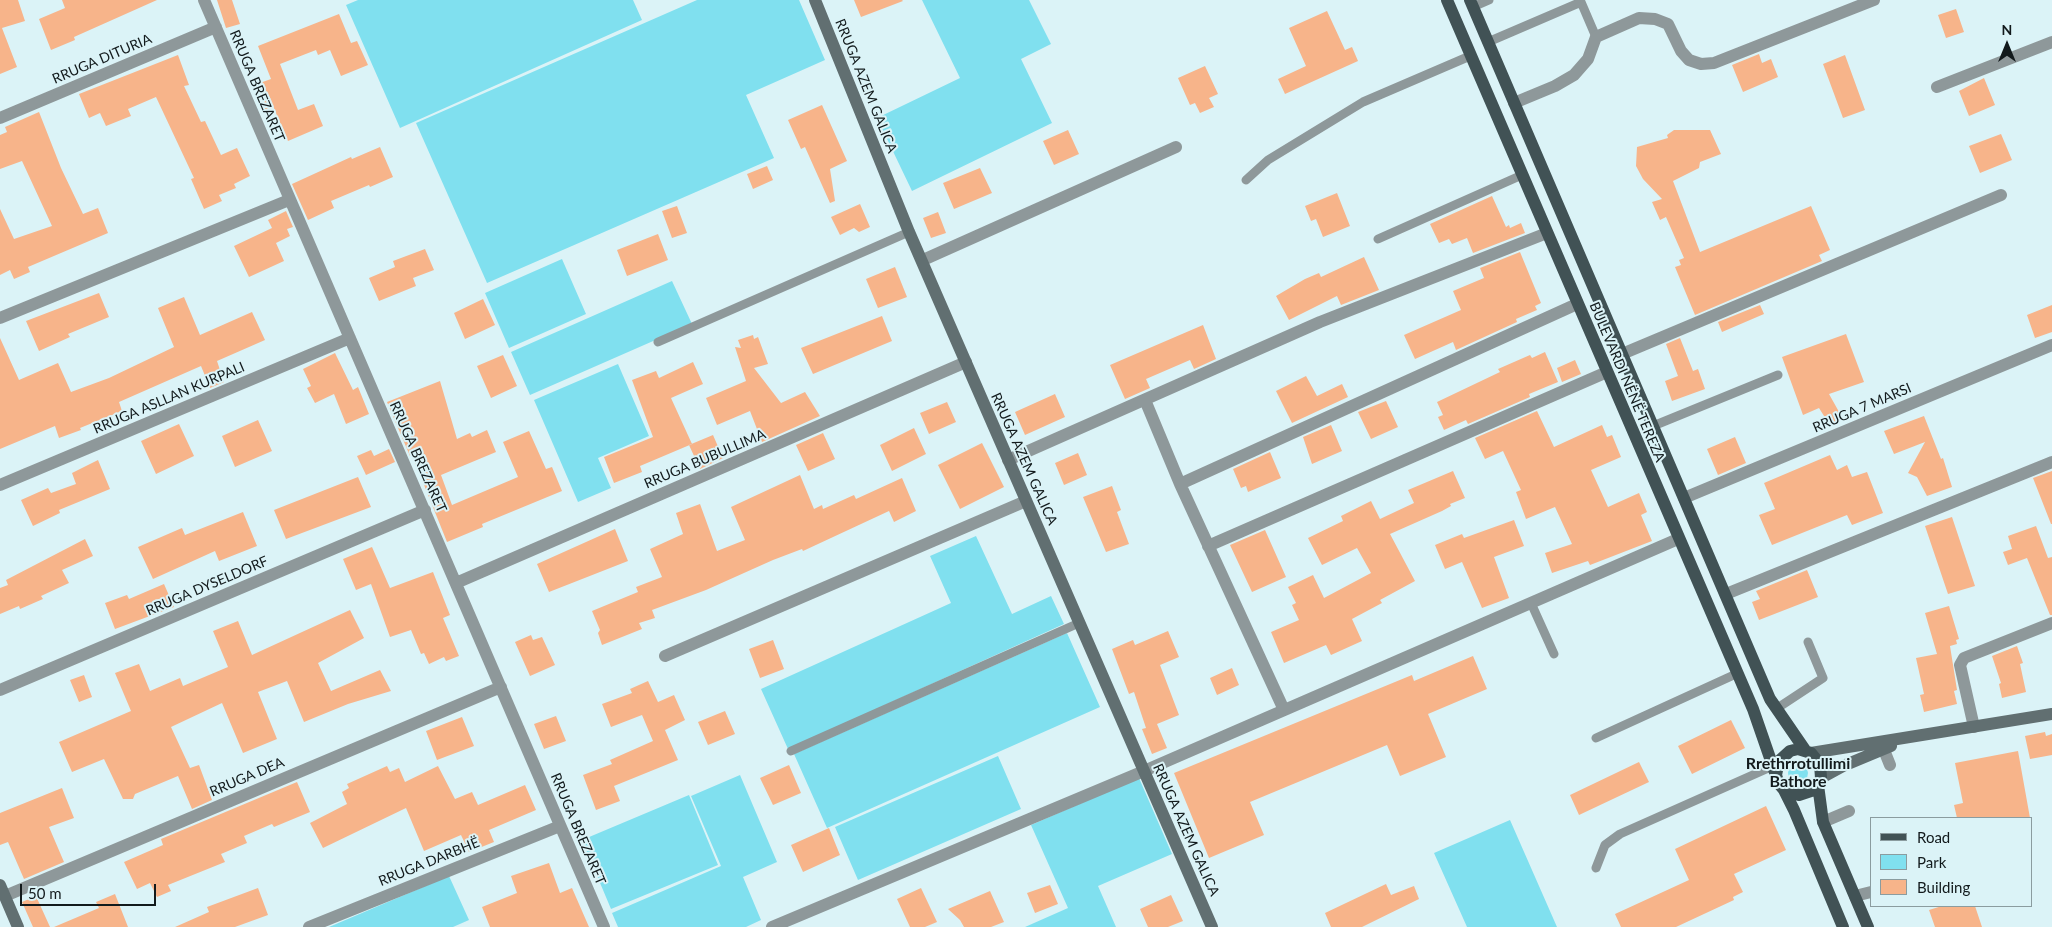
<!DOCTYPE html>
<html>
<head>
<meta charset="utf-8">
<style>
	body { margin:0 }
	#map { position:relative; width:2052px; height:927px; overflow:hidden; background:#dbf3f7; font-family:Lato,sans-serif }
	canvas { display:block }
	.legend { position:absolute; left:1870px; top:817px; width:162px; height:90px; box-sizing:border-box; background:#dbf3f7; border:1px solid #8b9c9f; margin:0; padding:6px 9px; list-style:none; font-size:15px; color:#121a1c }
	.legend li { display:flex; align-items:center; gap:10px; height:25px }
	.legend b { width:25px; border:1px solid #8b9c9f }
	.north { position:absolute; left:1982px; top:20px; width:50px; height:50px; -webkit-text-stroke:4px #dbf3f7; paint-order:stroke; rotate:0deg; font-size:14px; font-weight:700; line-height:20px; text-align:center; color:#121a1c }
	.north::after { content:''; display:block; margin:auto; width:18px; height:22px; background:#121a1c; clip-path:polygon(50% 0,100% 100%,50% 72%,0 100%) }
	.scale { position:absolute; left:20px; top:884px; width:136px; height:22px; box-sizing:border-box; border:2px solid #121a1c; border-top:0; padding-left:6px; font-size:15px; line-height:18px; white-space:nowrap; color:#121a1c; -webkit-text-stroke:4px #dbf3f7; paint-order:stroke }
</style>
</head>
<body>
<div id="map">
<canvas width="2052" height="927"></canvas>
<ul class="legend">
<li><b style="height:6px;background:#415255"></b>Road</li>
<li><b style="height:14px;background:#80e0ef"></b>Park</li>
<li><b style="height:14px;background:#f7b48a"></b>Building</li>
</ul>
<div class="north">N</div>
<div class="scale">50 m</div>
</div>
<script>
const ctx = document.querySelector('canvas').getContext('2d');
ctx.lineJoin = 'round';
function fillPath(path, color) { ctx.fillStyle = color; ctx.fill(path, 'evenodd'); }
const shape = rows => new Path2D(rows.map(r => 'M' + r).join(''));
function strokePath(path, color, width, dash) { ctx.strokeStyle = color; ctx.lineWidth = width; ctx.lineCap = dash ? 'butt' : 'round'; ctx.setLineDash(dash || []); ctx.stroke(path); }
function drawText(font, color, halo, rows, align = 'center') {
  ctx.font = font + ' Lato,sans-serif'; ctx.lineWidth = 4; ctx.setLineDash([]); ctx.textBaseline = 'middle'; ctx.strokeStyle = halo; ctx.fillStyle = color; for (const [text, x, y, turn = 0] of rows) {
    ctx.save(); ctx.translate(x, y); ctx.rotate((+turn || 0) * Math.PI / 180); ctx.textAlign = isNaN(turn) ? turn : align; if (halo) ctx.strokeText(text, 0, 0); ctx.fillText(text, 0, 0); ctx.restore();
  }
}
const green = shape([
	[358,0,633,0,642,20,400,128,346,5],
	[697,0,799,0,825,60,746,95,774,158,487,283,416,123],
	[922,0,1029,0,1051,44,1021,59,1052,123,912,191,877,118,960,78],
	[562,259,586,314,509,348,485,293],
	[672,281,692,324,530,395,511,352],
	[618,364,649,436,598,458,611,488,578,502,534,400],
	[976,536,1012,614,1051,596,1064,624,788,749,761,689,951,603,930,556],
	[1067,633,1100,707,827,828,794,754],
	[998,756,1021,809,858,880,835,827],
	'1788 773a10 10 0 1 1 20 0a10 10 0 1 1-20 0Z',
	[740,775,777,862,743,877,761,920,746,927,618,927,612,913,721,866,691,796],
	[1139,778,1172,854,1098,886,1116,927,1025,927,1068,908,1031,825],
	[689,795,718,865,611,909,582,840],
	[1510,820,1557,927,1467,927,1434,853],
	[449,876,469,920,453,927,329,927]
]);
const building = shape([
	[0,0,18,0,25,21,2,28,17,67,0,74],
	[62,0,157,0,74,37,75,40,51,50,39,19,65,8],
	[217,0,232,0,240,24,226,28],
	[854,0,902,0,903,1,861,17],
	[1956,9,1964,32,1946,38,1938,15],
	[1327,11,1345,50,1352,47,1358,61,1285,94,1278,79,1306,66,1289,28],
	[339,14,351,43,357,41,368,65,341,76,330,50,318,55,316,50,280,64,298,110,314,104,323,126,288,141,273,106,264,110,254,85,271,79,258,46],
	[1759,54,1762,63,1771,59,1778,77,1743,92,1732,65],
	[178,55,189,85,184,86,201,122,205,121,221,155,237,148,250,176,234,184,236,188,219,195,222,201,204,209,191,179,194,178,156,97,128,109,131,116,106,126,100,113,89,118,79,94],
	[1845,55,1865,110,1843,118,1823,64],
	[1205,66,1218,94,1209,98,1214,107,1200,113,1195,103,1190,105,1178,78],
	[1984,78,1995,105,1969,116,1959,91],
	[822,105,847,161,830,169,835,201,830,203,805,147,801,149,788,120],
	[39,112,61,168,83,214,98,208,108,233,28,267,30,272,14,279,10,270,0,275,0,209,14,239,52,226,22,161,0,169,0,135,7,132,5,127],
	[1068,130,1079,154,1054,165,1043,141],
	[1674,130,1710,130,1721,154,1700,162,1699,168,1673,181,1700,252,1811,206,1830,250,1819,255,1822,261,1695,315,1675,267,1681,265,1679,260,1684,258,1666,217,1660,220,1652,202,1662,199,1643,179,1636,166,1637,147,1668,138,1667,135],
	[2001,134,2012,160,1980,173,1969,146],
	[380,147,393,177,370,187,369,185,331,201,334,208,308,220,292,184,351,157,352,159],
	[767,166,773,180,753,189,747,174],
	[980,168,992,193,954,209,943,183],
	[1337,193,1350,226,1323,237,1316,219,1311,221,1305,206],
	[1492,196,1506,227,1509,225,1510,228,1521,223,1525,233,1473,253,1467,238,1452,244,1449,239,1439,243,1430,224],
	[860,204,870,227,859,232,854,228,840,235,831,217],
	[677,206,687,233,672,238,662,211],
	[286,211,293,227,287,229,290,236,276,243,284,261,249,277,234,246,272,228,268,220],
	[938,212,946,233,931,238,923,218],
	[658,234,668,260,627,276,617,250],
	[425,249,434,270,413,278,416,286,379,301,369,278,395,267,393,261],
	[1520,252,1541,303,1535,306,1537,310,1516,319,1517,322,1456,350,1453,342,1415,359,1404,335,1461,310,1453,291,1484,278,1480,268],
	[1364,257,1379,290,1341,305,1337,296,1289,320,1276,296,1305,279,1319,273,1321,277],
	[895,267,907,297,878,308,866,279],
	[99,293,109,317,68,334,70,337,39,351,26,321],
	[184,297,200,335,252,312,265,340,217,361,224,382,210,388,201,366,119,402,122,411,80,428,81,430,59,438,55,426,0,449,0,338,19,380,58,363,71,392,109,378,174,347,158,308],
	[483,299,495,325,465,339,454,313],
	[1760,305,1764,314,1722,332,1718,322],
	[2052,305,2052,332,2035,338,2027,315],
	[882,316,892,341,813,374,801,348],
	[1203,325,1216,359,1194,369,1190,360,1146,379,1150,388,1125,399,1110,365],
	[1846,334,1864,382,1829,394,1843,419,1831,427,1819,408,1803,415,1782,357],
	[753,335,754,339,758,337,768,364,754,368,781,403,805,392,820,416,762,442,750,411,717,425,706,398,746,381,735,347,741,348,738,340],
	[1680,338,1693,371,1698,369,1705,389,1672,401,1665,381,1678,376,1666,344],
	[1545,352,1558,382,1529,394,1530,397,1468,424,1466,420,1444,430,1438,417,1443,415,1437,402,1500,372,1498,369,1530,355,1532,358],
	[335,353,353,390,358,387,369,414,346,424,334,394,315,403,307,388,311,386,303,369],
	[503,355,517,386,491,398,477,366],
	[1575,360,1581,374,1562,382,1557,368],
	[693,362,703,384,671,398,692,444,640,466,642,472,614,483,604,457,653,437,632,380,656,371,659,378],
	[1306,376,1317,396,1342,384,1348,397,1292,423,1276,391],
	[440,381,457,439,470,433,472,437,487,430,496,452,441,475,452,505,518,477,503,442,529,431,546,469,552,467,562,491,482,524,483,527,447,542,412,455,410,456,387,402],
	[1055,394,1065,417,1025,435,1015,412],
	[1386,401,1398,427,1371,439,1358,412],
	[947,402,956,422,929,434,920,413],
	[1537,411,1554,447,1602,425,1607,437,1612,435,1621,457,1591,470,1608,507,1639,493,1647,512,1641,515,1652,541,1590,565,1588,561,1552,573,1545,553,1572,544,1555,507,1526,519,1516,492,1521,490,1503,451,1485,459,1475,438],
	[1924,416,1941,459,1943,458,1952,487,1927,496,1917,477,1908,473,1925,442,1894,454,1884,431],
	[258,420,272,451,235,467,222,436],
	[179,424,194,456,156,474,141,441],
	[1331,425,1342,451,1312,464,1303,437],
	[914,428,926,454,892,471,880,445],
	[823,433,835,459,808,471,796,445],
	[713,435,723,458,700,469,689,445],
	[1735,437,1746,463,1718,475,1707,449],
	[982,443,1004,487,960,509,938,465],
	[389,449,395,462,366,475,357,456,371,450,374,456],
	[1270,452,1281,478,1248,492,1246,486,1241,488,1233,469],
	[1078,453,1087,475,1064,485,1055,463],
	[1830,455,1837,470,1847,465,1852,477,1867,472,1883,513,1852,525,1847,515,1772,545,1759,515,1775,509,1764,483],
	[98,460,110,489,59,510,60,513,33,526,21,500,48,488,51,493,76,484,72,473],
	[1453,471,1465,498,1450,504,1451,506,1442,511,1390,534,1415,581,1380,600,1382,603,1352,619,1362,641,1331,655,1326,645,1284,663,1271,632,1299,620,1292,605,1296,603,1288,587,1313,575,1324,598,1371,573,1357,548,1322,565,1308,538,1343,521,1341,516,1371,501,1380,519,1414,503,1408,490],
	[2052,471,2052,524,2051,524,2033,478],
	[800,475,814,509,822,505,823,509,854,495,856,499,902,478,916,511,894,522,889,511,803,551,802,549,773,560,706,590,652,610,655,618,639,623,642,629,602,645,598,633,600,630,592,611,638,592,636,587,662,577,650,549,683,534,676,513,700,504,717,551,745,540,731,507],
	[358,477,371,507,286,539,274,510],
	[1112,486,1121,510,1117,512,1129,544,1106,552,1083,497],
	[243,512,257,546,219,561,215,551,153,579,138,547,182,528,185,535],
	[1952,517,1975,586,1948,594,1925,526],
	[1514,520,1524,546,1494,557,1509,598,1482,608,1462,562,1445,569,1435,545,1462,534,1464,538],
	[2036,526,2048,558,2052,557,2052,615,2050,615,2027,558,2008,565,2003,552,2012,549,2008,536],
	[615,529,628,561,549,592,537,564],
	[1265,530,1286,577,1252,592,1230,545],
	[85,539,93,556,62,570,69,583,41,596,43,599,20,609,19,606,0,614,0,588,8,585,6,580],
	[372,547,390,588,433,572,450,615,443,618,459,656,446,661,444,657,429,664,424,653,421,654,411,630,390,637,371,584,356,590,343,559],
	[1807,570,1818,597,1759,620,1752,602,1760,599,1756,591],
	[164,584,174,607,115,629,105,603,127,595,129,599],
	[1949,606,1959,639,1956,640,1957,644,1950,646,1957,690,1954,691,1957,704,1924,712,1920,695,1924,694,1916,658,1937,654,1925,613],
	[350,610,364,638,318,663,331,691,380,670,391,691,348,704,304,722,287,681,258,692,277,739,243,753,222,703,171,727,190,768,199,765,212,800,192,809,178,776,135,794,133,799,123,799,104,759,72,772,59,742,131,711,115,673,139,664,150,691,180,678,183,686,228,667,213,631,238,621,252,655],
	[1168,631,1179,657,1160,665,1179,715,1157,724,1167,748,1152,754,1142,729,1146,728,1134,692,1129,694,1112,649,1133,640,1135,645],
	[531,635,533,640,542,637,555,665,530,676,515,642],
	[773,640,784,669,760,678,749,649],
	[2017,646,2023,663,2020,664,2026,692,2002,698,1999,684,2001,683,1992,656],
	[1473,656,1487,689,1428,714,1446,757,1400,776,1387,745,1250,802,1264,835,1209,858,1174,773,1412,675,1414,681],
	[1232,668,1239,685,1217,695,1210,678],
	[84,675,92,697,79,702,70,680],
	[648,681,658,702,674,695,685,720,665,730,678,760,614,786,620,801,596,810,583,775,612,764,610,760,653,741,642,715,611,727,602,704,632,693,630,689],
	[725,711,735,734,708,745,698,722],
	[556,716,566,741,544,749,534,724],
	[462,717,474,746,437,760,426,731],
	[1731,720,1745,748,1692,774,1678,746],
	[2045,732,2046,736,2052,734,2052,755,2030,759,2025,736],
	[2018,751,2030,818,1957,818,1954,805,1963,803,1955,763],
	[1639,762,1649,782,1579,815,1570,795],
	[789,765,801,793,773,805,760,778],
	[387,766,390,772,399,768,405,782,438,766,455,799,472,792,478,805,525,785,536,810,489,830,494,842,469,852,461,835,424,851,406,808,323,848,310,823,347,804,342,792,349,788,347,784],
	[297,782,310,812,274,827,272,824,244,836,247,843,221,854,225,862,168,885,171,891,157,897,150,883,137,889,124,862,163,845,161,839],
	[62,788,74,818,49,827,64,862,24,879,8,842,0,845,0,813],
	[1766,806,1786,850,1734,874,1743,892,1733,897,1734,900,1676,927,1621,927,1615,914,1689,880,1675,849],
	[829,828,840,855,803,872,791,845],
	[549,863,560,893,572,888,589,927,490,927,482,907,517,893,511,876],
	[1386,884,1391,895,1414,886,1419,899,1362,927,1331,927,1325,913],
	[1050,885,1058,904,1035,913,1027,893],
	[258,888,268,915,235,927,175,927,209,912,207,907],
	[921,888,937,922,925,927,910,927,897,899],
	[990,891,1004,922,991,927,964,927,960,920,948,909],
	[115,894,128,927,54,927,99,908,96,902],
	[1171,895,1183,921,1168,927,1148,927,1140,909],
	[36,896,50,927,33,927,22,902],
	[1942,906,1975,906,1982,927,1935,927,1929,910]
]);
const lane = shape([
	[1473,7,1489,0],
	[1488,42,1581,2,1596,37],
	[1246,180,1268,160,1363,102,1470,56],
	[1378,239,1522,175],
	[658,342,909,232],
	[1653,426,1778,375],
	[1531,603,1554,654],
	[1776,709,1823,678,1808,642],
	[1596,738,1736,674],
	[791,751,1079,623],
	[1596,868,1605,845,1620,834,1773,766]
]);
const street = shape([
	[204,0,604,927],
	[1937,87,2052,42],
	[1514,103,1555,86,1574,75,1588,59,1596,37,1639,18,1655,19,1668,24,1681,51,1689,60,1701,64,1714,63,1874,0],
	[0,118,216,27],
	[923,260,1176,147],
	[0,318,289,200],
	[1622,354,2001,195],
	[1145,400,1180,484,1284,710],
	[1008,460,1320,322,1547,233],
	[1180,484,1577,304],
	[0,485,350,338],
	[1684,498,2052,345],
	[1208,546,1607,372],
	[456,583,966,362],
	[1726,594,2052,462],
	[665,656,1026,501],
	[0,690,425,510],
	[1974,727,1960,665,1964,658,2052,623],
	[1884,750,1890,765],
	[1823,822,1849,811],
	[5,896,501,687],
	[1855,896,1871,892],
	[309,927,560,826],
	[772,927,1144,771,1678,539]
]);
const secondary = shape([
	[815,0,909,232,1212,927],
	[1811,753,2052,714],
	[1821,778,1843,766,1891,746],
	[0,885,18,927]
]);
const primary = shape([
	[1447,0,1753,709,1779,784,1784,790,1794,810,1843,927],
	[1470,0,1770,699,1805,750],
	[1776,775,1779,761,1790,751,1798,749,1811,753,1820,764,1821,778,1814,790,1799,795,1784,790],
	[1818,785,1823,822,1868,927]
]);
const streetNames = [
	["RRUGA DITURIA",102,59,-23],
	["RRUGA BREZARET",257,86,67],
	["RRUGA AZEM GALICA",866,86,68],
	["BULEVARDI NËNË TEREZA",1627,382,67],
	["RRUGA ASLLAN KURPALI",169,398,-23],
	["RRUGA 7 MARSI",1862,408,-23],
	["RRUGA BREZARET",418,457,66],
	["RRUGA BUBULLIMA",705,459,-23],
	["RRUGA AZEM GALICA",1024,459,66],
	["RRUGA DYSELDORF",207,586,-23],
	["RRUGA DEA",247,777,-23],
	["RRUGA BREZARET",578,829,67],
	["RRUGA AZEM GALICA",1186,830,66],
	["RRUGA DARBHË",429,862,-22]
];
const quarterNames = [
	["Rrethrrotullimi",1798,764],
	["Bathore",1798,782]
];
fillPath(green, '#80e0ef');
fillPath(building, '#f7b48a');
strokePath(lane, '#8e989a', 9);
strokePath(street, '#8e989a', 12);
strokePath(secondary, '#616f71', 12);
strokePath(primary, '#415255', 12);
drawText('14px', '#121a1c', '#dbf3f7', streetNames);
drawText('bold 16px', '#121a1c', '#dbf3f7', quarterNames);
</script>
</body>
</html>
